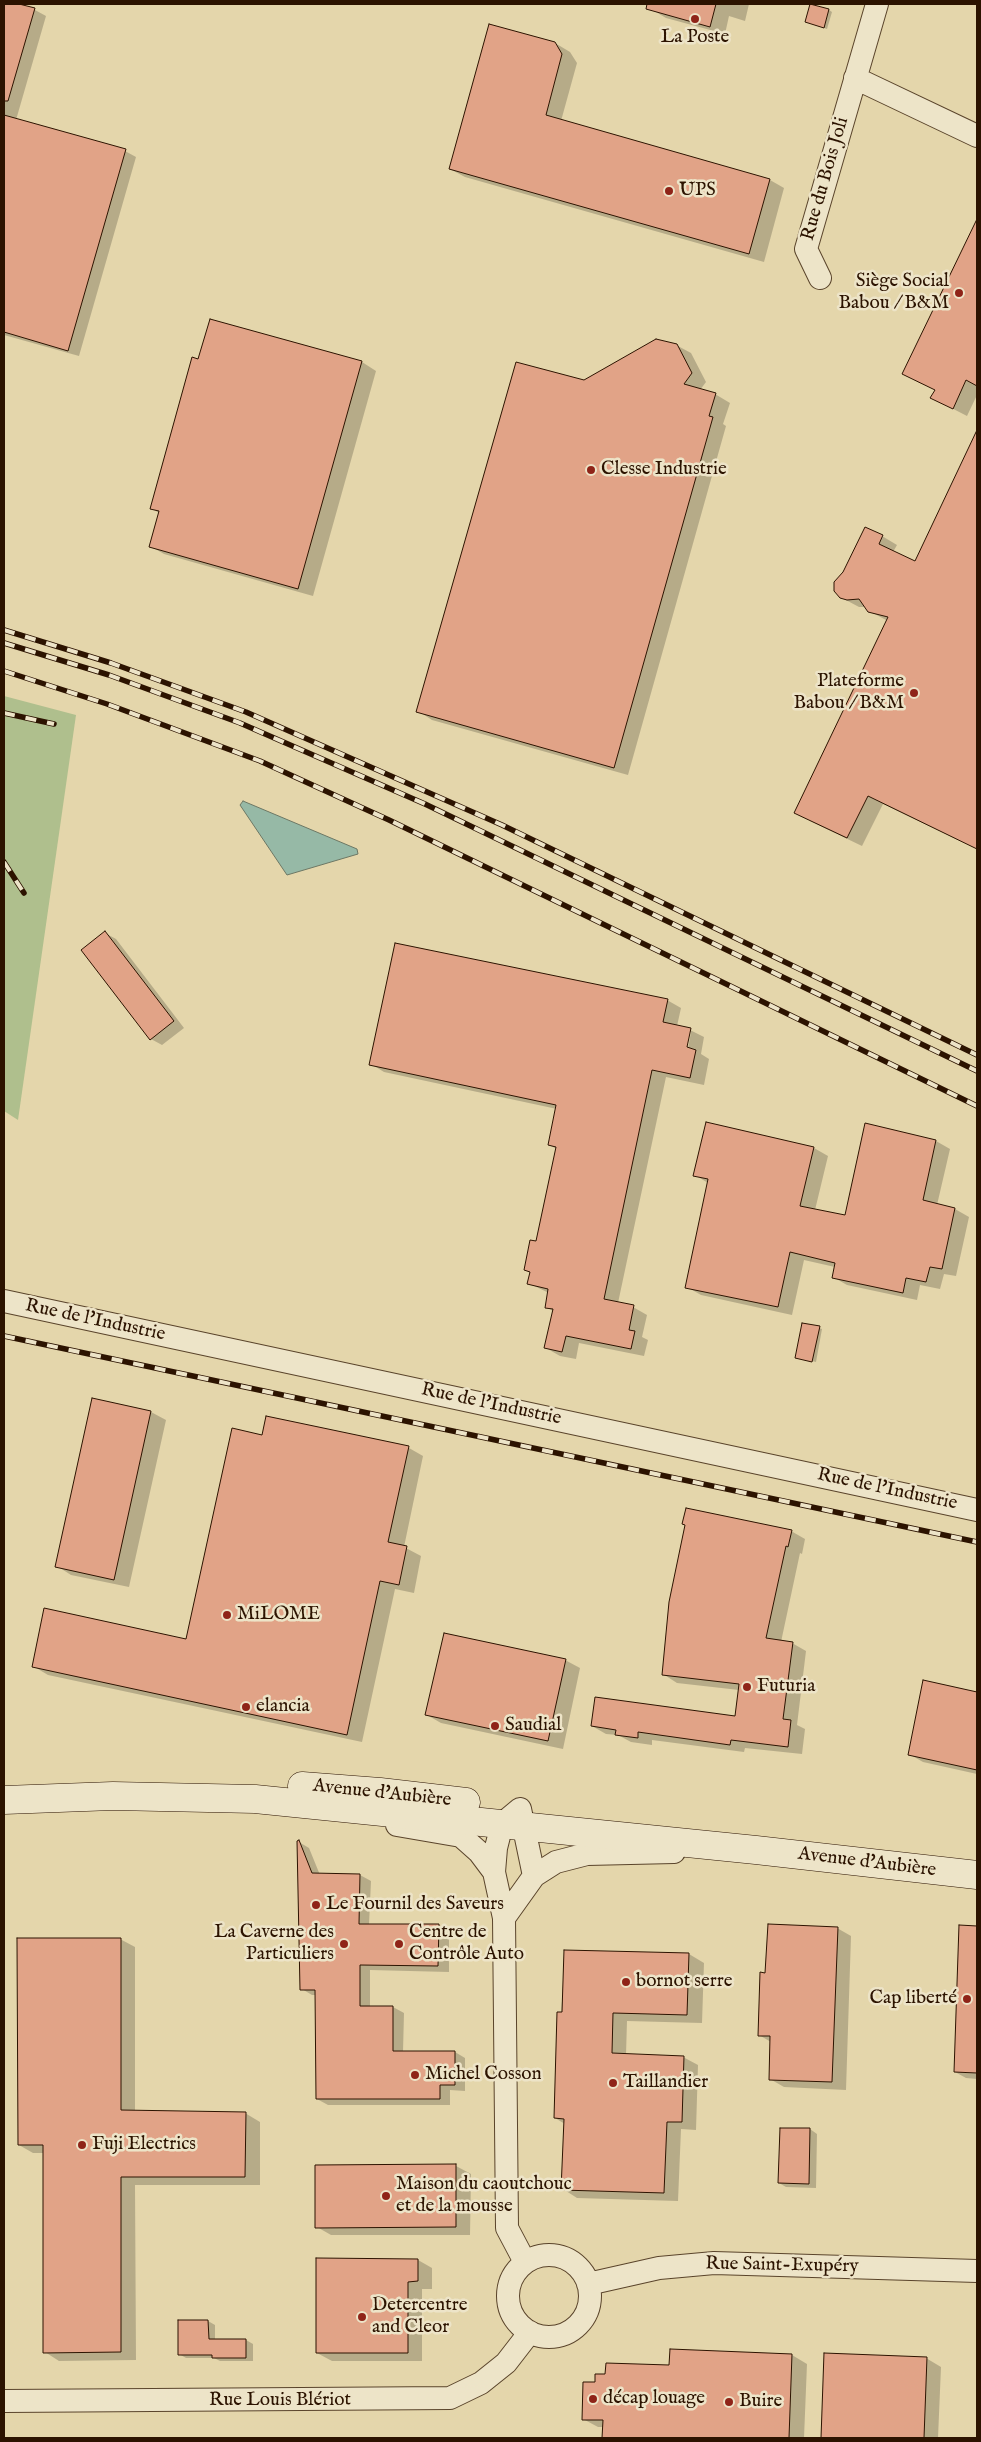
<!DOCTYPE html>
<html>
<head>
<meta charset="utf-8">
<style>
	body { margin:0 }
	#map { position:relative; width:981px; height:2442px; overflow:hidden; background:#e4d6ab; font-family:"IM FELL English",serif }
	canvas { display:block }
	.frame { position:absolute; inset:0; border:5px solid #2c1300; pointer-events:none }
</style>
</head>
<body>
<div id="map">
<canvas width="981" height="2442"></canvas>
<div class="frame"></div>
</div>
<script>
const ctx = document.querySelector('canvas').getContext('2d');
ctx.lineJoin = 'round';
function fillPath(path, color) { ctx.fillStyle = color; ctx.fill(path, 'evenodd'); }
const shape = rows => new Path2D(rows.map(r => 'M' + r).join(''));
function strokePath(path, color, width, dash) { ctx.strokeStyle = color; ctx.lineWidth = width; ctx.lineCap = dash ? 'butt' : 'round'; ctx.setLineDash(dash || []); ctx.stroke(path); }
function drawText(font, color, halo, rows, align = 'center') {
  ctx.font = font + ' "IM FELL English",serif'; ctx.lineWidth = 5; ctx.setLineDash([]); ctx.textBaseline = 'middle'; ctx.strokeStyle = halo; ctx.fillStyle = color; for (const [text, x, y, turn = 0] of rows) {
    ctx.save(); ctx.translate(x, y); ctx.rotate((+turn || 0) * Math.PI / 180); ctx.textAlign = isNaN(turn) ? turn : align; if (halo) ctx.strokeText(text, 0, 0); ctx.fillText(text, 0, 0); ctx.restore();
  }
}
const green = shape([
	[4,696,76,715,18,1120,4,1111]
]);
const water = shape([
	[243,801,357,849,358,854,287,875,240,805,243,801]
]);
const shadow = shape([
	[4,4,14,4,35,10,46,16,16,120,125,151,136,157,79,356,4,335],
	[653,4,749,4,745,21,729,16,725,34,666,18,651,9],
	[829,10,832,12,827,29,806,22],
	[555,43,570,52,577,63,561,121,770,180,784,188,764,262,465,177,450,169],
	[977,223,977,395,967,416,932,398,936,390,918,382],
	[676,345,691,353,706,382,700,390,715,394,730,403,723,424,726,426,628,775,432,720,418,711,584,382],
	[199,360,362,362,376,371,313,596,164,554,150,546,159,513,151,508],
	[977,434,977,849,883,804,862,846,810,821,888,621,869,611,866,607,859,607,844,599,882,536,897,545,893,552,915,563],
	[105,933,116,939,184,1028,162,1045,151,1039],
	[667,1000,681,1008,677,1026,690,1030,704,1037,701,1054,709,1059,704,1085,666,1077,618,1303,633,1307,647,1315,642,1337,648,1340,644,1356,579,1343,576,1359,560,1356,546,1348,553,1311,546,1307,549,1293,528,1283,531,1273,525,1270,537,1243,557,1149,549,1145,557,1109,384,1072,371,1064],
	[689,1032,691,1032,687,1054,684,1053],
	[707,1123,814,1148,828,1156,815,1210,846,1217,936,1141,950,1149,937,1205,955,1209,969,1217,956,1276,944,1274,940,1289,920,1285,917,1300,847,1285,833,1277,835,1267,804,1260,792,1315,701,1295,687,1287,708,1183,695,1175],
	[819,1328,822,1329,816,1362,797,1357],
	[93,1399,151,1412,166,1420,129,1587,71,1575,57,1566],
	[263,1436,409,1448,423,1456,404,1547,421,1556,414,1593,395,1589,362,1742,48,1675,33,1666,187,1640],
	[791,1531,805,1539,802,1554,800,1553,781,1642,792,1643,806,1651,797,1725,805,1729,802,1754,745,1748,744,1752,652,1740,652,1745,631,1742,618,1735,606,1734,592,1726,736,1717,739,1690,677,1683,663,1674],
	[565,1660,580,1668,563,1749,441,1723,427,1715],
	[924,1682,977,1693,977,1774,923,1762,909,1754],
	[299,1842,309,1848,320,1875,360,1875,371,1881,369,1925,439,1925,449,1931,449,1972,370,1970,370,2007,393,2007,404,2013,403,2052,455,2052,465,2058,465,2091,450,2090,450,2105,328,2105,317,2099,317,1995,312,1995,302,1989],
	[960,1926,977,1927,977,2079,966,2078,955,2072],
	[837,1928,851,1936,846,2090,784,2087,770,2079,771,2042,759,2035,767,1974],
	[120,1939,135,1947,135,2112,245,2113,260,2122,260,2185,135,2185,136,2360,59,2361,45,2352,44,2153,33,2153,19,2145],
	[565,1951,689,1954,704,1963,702,2023,627,2021,626,2055,683,2057,698,2065,696,2130,681,2129,678,2201,577,2198,563,2189,565,2124,555,2118],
	[810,2129,817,2134,816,2188,786,2187,779,2183],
	[316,2166,456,2166,471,2174,470,2235,331,2235,317,2227],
	[418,2260,432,2268,432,2289,422,2289,422,2361,332,2361,317,2353],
	[208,2321,215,2325,215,2340,246,2340,253,2344,253,2361,220,2361,214,2358,186,2358,179,2354],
	[825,2354,926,2358,941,2367,938,2438,823,2438],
	[792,2355,807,2364,804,2438,604,2438,604,2427,598,2427,583,2419,596,2383,607,2375]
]);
const building = shape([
	[4,4,19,4,35,8,8,101,4,101,4,4],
	[647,4,716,4,710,27,646,9,647,4],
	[810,4,829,9,824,28,805,22,810,4],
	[489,24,555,42,562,54,546,115,770,179,749,254,449,169,489,24],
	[4,115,126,149,68,351,4,332,4,115],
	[977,219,977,386,966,380,953,409,930,398,935,390,902,374,977,219],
	[210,319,362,361,298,589,149,547,159,511,150,509,192,357,198,359,210,319],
	[656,339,677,344,692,373,684,384,716,393,709,416,713,417,614,768,416,712,516,362,584,380,656,339],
	[977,430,977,849,868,796,847,838,794,813,888,617,868,612,859,599,847,600,840,598,834,591,834,582,843,572,865,527,883,535,879,544,915,561,977,430],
	[105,931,174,1021,150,1040,81,950,105,931],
	[395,943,668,999,663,1022,691,1028,687,1047,696,1050,690,1078,652,1070,604,1299,634,1305,629,1330,635,1331,631,1349,566,1336,562,1352,544,1348,553,1309,545,1308,548,1289,527,1284,530,1272,524,1270,530,1240,536,1241,556,1147,548,1145,556,1105,369,1065,395,943],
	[706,1122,814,1147,800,1206,845,1215,865,1123,936,1140,923,1200,955,1208,942,1269,930,1267,926,1282,906,1278,903,1293,832,1278,835,1263,790,1252,778,1307,685,1288,708,1179,693,1176,706,1122],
	[802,1323,820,1326,812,1362,795,1358,802,1323],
	[92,1398,151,1411,114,1580,55,1567,92,1398],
	[266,1416,409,1446,388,1542,407,1546,399,1585,380,1581,347,1735,32,1667,44,1608,186,1639,232,1428,262,1435,266,1416],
	[686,1508,792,1530,788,1547,786,1546,766,1638,793,1642,783,1719,791,1720,788,1747,731,1740,730,1745,638,1732,638,1738,615,1735,616,1730,591,1726,595,1697,735,1716,739,1684,662,1675,669,1602,685,1525,682,1524,686,1508],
	[444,1633,566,1659,548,1741,425,1715,444,1633],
	[923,1680,977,1692,977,1770,908,1755,923,1680],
	[299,1840,312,1873,360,1874,359,1924,439,1924,438,1966,360,1965,360,2006,393,2006,393,2051,455,2051,455,2085,440,2085,440,2099,316,2099,315,1990,300,1990,297,1841,299,1840],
	[768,1924,838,1927,832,2082,769,2080,770,2036,758,2036,760,1972,765,1973,768,1924],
	[959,1925,977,1926,977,2073,954,2072,959,1925],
	[17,1938,121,1938,121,2110,246,2112,245,2177,121,2177,121,2352,43,2353,43,2145,18,2145,17,1938],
	[564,1950,689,1953,687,2015,613,2013,612,2053,684,2056,682,2122,667,2122,664,2193,561,2190,564,2119,554,2118,557,2012,562,2012,564,1950],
	[780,2128,810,2128,809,2184,778,2183,780,2128],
	[456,2164,456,2227,315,2228,315,2165,456,2164],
	[316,2258,418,2259,418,2281,408,2282,408,2353,316,2353,316,2258],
	[178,2320,208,2320,209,2339,246,2339,246,2358,212,2358,212,2355,178,2355,178,2320],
	[670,2349,792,2354,789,2438,602,2438,603,2420,582,2420,583,2382,595,2382,595,2374,605,2374,606,2363,669,2365,670,2349],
	[824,2353,927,2357,924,2438,821,2438,824,2353]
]);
const street = shape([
	[855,78,977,136],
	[820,278,806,249,877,4],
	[4,1301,977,1510],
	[397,1825,461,1836,479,1852,494,1872,504,1918,507,2228,525,2262],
	[494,1872,496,1848,502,1824,520,1809,534,1876],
	[504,1918,534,1876,556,1862,587,1854,674,1852],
	'508 2296a41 41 0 1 1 82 0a41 41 0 1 1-82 0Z',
	[588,2284,659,2268,714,2263,977,2271],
	[4,2401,450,2398,481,2383,506,2363,530,2332]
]);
const secondary = shape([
	[302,1786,380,1792,466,1802],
	[4,1800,113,1796,255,1799,756,1850,977,1875]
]);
const rail = shape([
	[4,630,111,663,246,712,502,825,977,1055],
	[4,643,109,675,240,723,425,804,977,1071],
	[4,671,107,704,260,761,389,820,977,1106],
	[4,713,54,724],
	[4,862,24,893],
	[4,1336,977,1542]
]);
const markers = [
	[695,19,5,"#8f2418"],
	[669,191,5,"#8f2418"],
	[959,293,5,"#8f2418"],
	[591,470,5,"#8f2418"],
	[914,693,5,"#8f2418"],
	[227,1615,5,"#8f2418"],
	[747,1687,5,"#8f2418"],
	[246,1707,5,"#8f2418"],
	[495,1726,5,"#8f2418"],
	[316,1905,5,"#8f2418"],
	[344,1944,5,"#8f2418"],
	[399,1944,5,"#8f2418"],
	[626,1982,5,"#8f2418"],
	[967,1999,5,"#8f2418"],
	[415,2075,5,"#8f2418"],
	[613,2083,5,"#8f2418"],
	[82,2145,5,"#8f2418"],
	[386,2196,5,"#8f2418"],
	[362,2317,5,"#8f2418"],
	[593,2399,5,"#8f2418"],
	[729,2402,5,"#8f2418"]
];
const poiNames = [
	["La Poste",695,38,"center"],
	["UPS",679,191],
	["Siège Social",949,282,"right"],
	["Babou / B&M",949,304,"right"],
	["Clesse Industrie",601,470],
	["Plateforme",904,682,"right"],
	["Babou / B&M",904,704,"right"],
	["MiLOME",237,1615],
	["Futuria",757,1687],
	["elancia",256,1707],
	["Saudial",505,1726],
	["Le Fournil des Saveurs",326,1905],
	["La Caverne des",334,1933,"right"],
	["Particuliers",334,1955,"right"],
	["Centre de",409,1933],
	["Contrôle Auto",409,1955],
	["bornot serre",636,1982],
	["Cap liberté",957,1999,"right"],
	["Michel Cosson",425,2075],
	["Taillandier",623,2083],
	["Fuji Electrics",92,2145],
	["Maison du caoutchouc",396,2185],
	["et de la mousse",396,2207],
	["Detercentre",372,2306],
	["and Cleor",372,2328],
	["décap louage",603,2399],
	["Buire",739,2402]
];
const streetNames = [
	["Rue du Bois Joli",826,179,-74],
	["Rue de l'Industrie",95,1321,12],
	["Rue de l'Industrie",491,1405,12],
	["Rue de l'Industrie",887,1490,12],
	["Avenue d'Aubière",382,1794,6],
	["Avenue d'Aubière",867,1863,7],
	["Rue Saint-Exupéry",782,2266,1],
	["Rue Louis Blériot",280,2401]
];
fillPath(green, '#afbf8d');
fillPath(water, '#96b9a6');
strokePath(water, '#6c7764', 1);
fillPath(shadow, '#0003');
fillPath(building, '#e1a387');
strokePath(building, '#2c1300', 1);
strokePath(street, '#5a442b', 24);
strokePath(secondary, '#2c1300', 29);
strokePath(street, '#ede4c8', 22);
strokePath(secondary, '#ede4c8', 28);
strokePath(rail, '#2c1300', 5.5);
strokePath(rail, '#ede4c8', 4, [11]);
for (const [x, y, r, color] of markers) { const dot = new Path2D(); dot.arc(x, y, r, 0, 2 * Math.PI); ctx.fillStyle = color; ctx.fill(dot); strokePath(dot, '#ede4c8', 2); }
drawText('19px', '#2c1300', '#ede4c8', poiNames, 'left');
drawText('19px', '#2c1300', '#ede4c8', streetNames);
</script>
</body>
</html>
